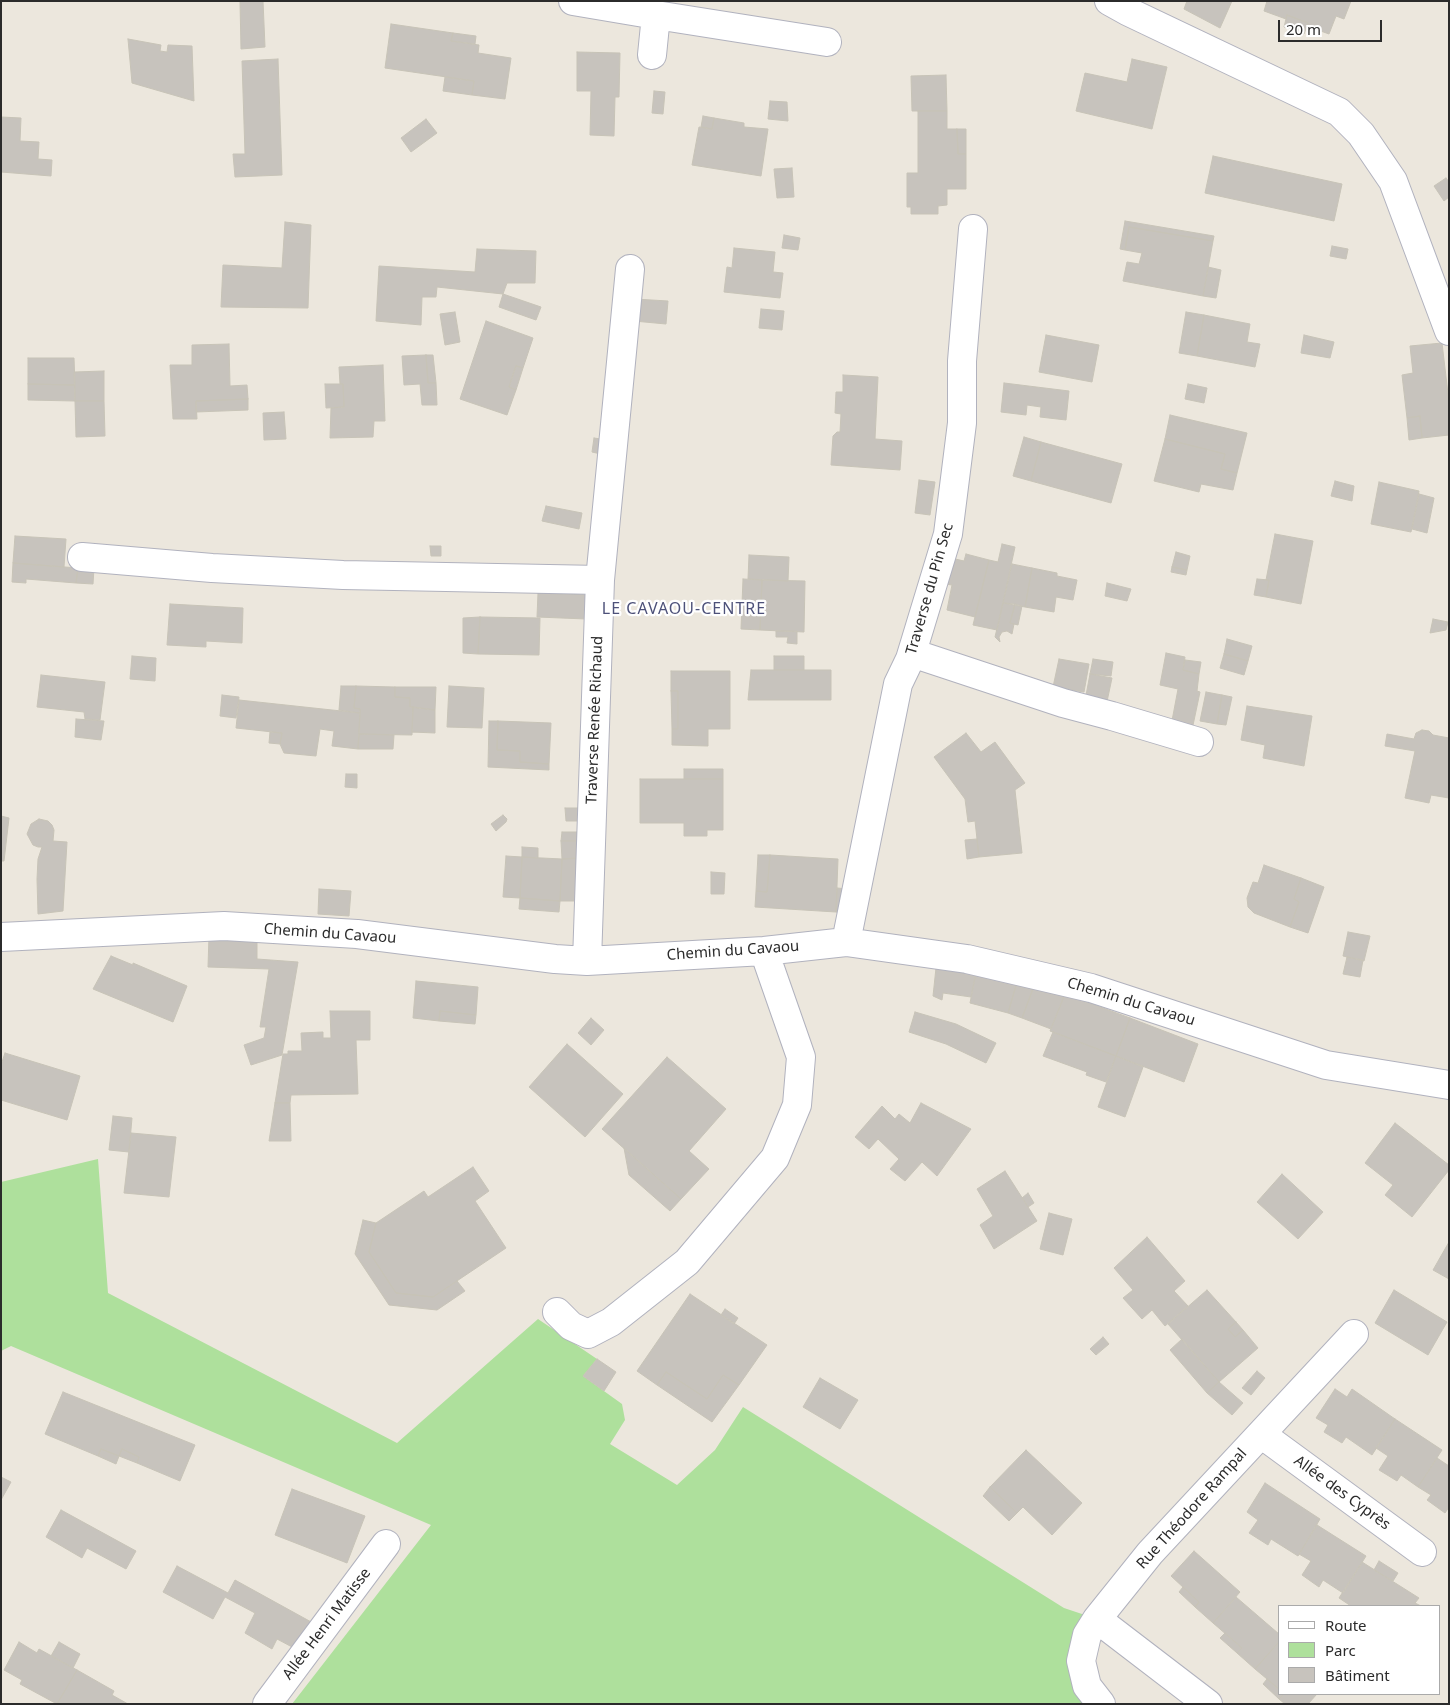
<!DOCTYPE html>
<html>
<head>
<meta charset="utf-8">
<style>
	body { margin:0 }
	#map { position:relative; width:1450px; height:1705px; overflow:hidden; background:#ece7dd; font-family:"Noto Sans",sans-serif }
	canvas { display:block }
	.frame { position:absolute; inset:0; border:2px solid #2b2b2b; pointer-events:none }
	.legend { position:absolute; left:1278px; top:1605px; width:162px; height:90px; box-sizing:border-box; background:#fff; border:1px solid #aaa; margin:0; padding:6px 9px; list-style:none; font-size:15px; color:#2b2b2b }
	.legend li { display:flex; align-items:center; gap:10px; height:25px }
	.legend b { width:25px; border:1px solid #aaa }
	.scale { position:absolute; left:1278px; top:20px; width:104px; height:22px; box-sizing:border-box; border:2px solid #2b2b2b; border-top:0; padding-left:6px; font-size:15px; line-height:18px; white-space:nowrap; color:#2b2b2b; -webkit-text-stroke:4px #fff; paint-order:stroke }
</style>
</head>
<body>
<div id="map">
<canvas width="1450" height="1705"></canvas>
<div class="frame"></div>
<ul class="legend">
<li><b style="height:6px;background:#fff"></b>Route</li>
<li><b style="height:14px;background:#aee09c"></b>Parc</li>
<li><b style="height:14px;background:#c7c3bd"></b>Bâtiment</li>
</ul>
<div class="scale">20 m</div>
</div>
<script>
const ctx = document.querySelector('canvas').getContext('2d');
ctx.lineJoin = 'round';
function fillPath(path, color) { ctx.fillStyle = color; ctx.fill(path, 'evenodd'); }
const shape = rows => new Path2D(rows.map(r => 'M' + r).join(''));
function strokePath(path, color, width, dash) { ctx.strokeStyle = color; ctx.lineWidth = width; ctx.lineCap = dash ? 'butt' : 'round'; ctx.setLineDash(dash || []); ctx.stroke(path); }
function drawText(font, color, halo, rows, align = 'center') {
  ctx.font = font + ' "Noto Sans",sans-serif'; ctx.lineWidth = 4.5; ctx.setLineDash([]); ctx.textBaseline = 'middle'; ctx.strokeStyle = halo; ctx.fillStyle = color; for (const [text, x, y, turn = 0] of rows) {
    ctx.save(); ctx.translate(x, y); ctx.rotate((+turn || 0) * Math.PI / 180); ctx.textAlign = isNaN(turn) ? turn : align; if (halo) ctx.strokeText(text, 0, 0); ctx.fillText(text, 0, 0); ctx.restore();
  }
}
const green = shape([
	[98,1159,108,1293,397,1443,538,1319,597,1359,583,1376,622,1404,625,1420,610,1444,677,1485,715,1450,743,1407,1064,1608,1097,1619,1081,1661,1101,1704,292,1704,431,1525,11,1346,1,1351,1,1182]
]);
const building = shape([
	[240,1,263,1,265,47,241,49,240,1],
	[1187,1,1232,1,1220,28,1184,9,1187,1],
	[1267,1,1351,1,1344,19,1336,16,1329,34,1307,26,1308,23,1287,15,1286,19,1264,11,1267,1],
	[1287,15,1308,23,1304,34,1284,27,1287,15],
	[391,24,453,33,451,41,479,45,478,53,511,58,505,99,472,95,474,81,385,68,391,24],
	[453,33,476,36,475,44,451,41,453,33],
	[128,39,161,45,160,51,167,52,168,45,192,46,194,101,132,83,128,39],
	[577,52,620,53,619,97,615,97,614,136,590,135,591,91,577,91,577,52],
	[278,59,282,175,235,177,233,154,245,154,242,61,278,59],
	[1132,59,1167,67,1152,129,1076,111,1085,73,1127,82,1132,59],
	[946,75,947,111,912,111,911,76,946,75],
	[445,77,474,81,472,95,443,91,445,77],
	[654,91,665,92,663,114,652,113,654,91],
	[770,101,787,102,788,121,768,119,770,101],
	[918,111,947,111,947,129,957,129,958,154,966,154,966,189,947,189,947,205,938,206,938,214,911,214,911,207,907,207,907,173,918,173,918,111],
	[703,116,714,118,712,129,701,127,703,116],
	[1,117,21,118,20,141,39,142,38,159,52,160,51,176,1,172,1,117],
	[714,118,744,123,744,127,768,129,761,176,692,165,699,127,712,129,714,118],
	[426,119,437,133,411,152,401,138,426,119],
	[957,129,966,129,966,154,958,154,957,129],
	[1213,156,1342,184,1334,221,1205,193,1213,156],
	[792,168,794,197,777,198,774,169,792,168],
	[1446,178,1449,182,1449,197,1444,201,1434,186,1446,178],
	[1125,221,1214,236,1213,241,1129,227,1125,250,1120,249,1125,221],
	[285,222,311,225,308,308,221,307,223,265,282,268,285,222],
	[1129,227,1213,241,1203,296,1123,281,1127,262,1139,264,1142,253,1125,250,1129,227],
	[784,235,800,238,798,250,782,248,784,235],
	[1332,246,1348,249,1346,259,1330,256,1332,246],
	[734,248,775,252,773,272,783,273,780,298,724,292,727,267,732,268,734,248],
	[477,249,536,251,535,283,507,283,503,294,437,287,436,297,422,297,421,325,376,321,379,266,475,272,477,249],
	[1208,267,1221,270,1216,298,1203,296,1208,267],
	[503,294,541,307,536,320,499,307,503,294],
	[635,299,668,301,666,324,634,321,635,299],
	[761,309,784,311,782,330,759,328,761,309],
	[455,312,460,342,445,345,440,314,455,312],
	[1186,312,1204,315,1197,356,1179,353,1186,312],
	[1204,315,1250,324,1247,342,1260,344,1255,367,1197,356,1204,315],
	[486,321,533,338,523,368,516,366,513,374,509,387,516,390,507,415,460,399,486,321],
	[1046,335,1099,345,1092,382,1039,372,1046,335],
	[1304,335,1334,342,1330,358,1301,353,1304,335],
	[1442,343,1449,402,1449,435,1422,438,1420,416,1407,418,1402,375,1413,373,1410,346,1442,343],
	[229,344,230,386,247,385,248,399,196,401,197,419,173,419,170,365,192,365,192,345,229,344],
	[426,355,428,383,436,383,437,405,422,405,420,384,404,385,402,356,426,355],
	[426,355,433,355,436,383,428,383,426,355],
	[28,358,74,358,75,385,28,384,28,358],
	[383,365,385,421,374,421,373,437,330,438,331,408,344,407,343,384,340,384,339,367,383,365],
	[516,366,523,368,516,390,509,387,516,366],
	[104,371,104,401,75,401,74,372,104,371],
	[843,375,878,377,875,439,902,441,900,470,831,465,833,436,837,432,840,432,841,414,835,413,836,392,843,392,843,375],
	[1004,383,1069,391,1066,420,1040,417,1041,407,1027,405,1026,415,1001,412,1004,383],
	[28,384,75,385,75,401,28,400,28,384],
	[325,384,343,384,344,407,326,408,325,384],
	[1188,384,1207,388,1204,403,1185,399,1188,384],
	[248,399,248,410,196,412,196,401,248,399],
	[75,401,104,401,105,436,76,437,75,401],
	[284,412,286,439,264,440,263,413,284,412],
	[1170,415,1247,433,1237,473,1221,469,1225,454,1165,439,1170,415],
	[1420,416,1422,438,1409,440,1407,418,1420,416],
	[1024,437,1041,442,1031,481,1013,476,1024,437],
	[594,438,607,440,605,455,592,452,594,438],
	[1165,439,1225,454,1221,469,1237,473,1233,490,1201,484,1199,492,1154,481,1165,439],
	[1041,442,1122,464,1111,503,1031,481,1041,442],
	[919,480,935,482,930,515,915,513,919,480],
	[1335,481,1354,486,1352,501,1331,496,1335,481],
	[1379,482,1419,491,1411,532,1371,524,1379,482],
	[1419,494,1434,498,1427,533,1412,529,1419,494],
	[546,506,582,513,579,529,542,521,546,506],
	[1275,534,1313,541,1301,604,1266,597,1269,580,1266,580,1275,534],
	[15,536,66,539,64,567,13,563,15,536],
	[1002,544,1015,547,997,630,973,625,989,560,998,562,1002,544],
	[430,546,441,546,441,556,431,556,430,546],
	[1176,552,1190,556,1187,570,1172,567,1176,552],
	[966,554,989,560,975,617,947,610,952,585,945,584,951,558,964,561,966,554],
	[749,555,789,557,788,581,748,579,749,555],
	[13,563,78,568,76,583,26,579,26,583,12,582,13,563],
	[1012,564,1032,568,1025,607,1003,603,1012,564],
	[1172,567,1187,570,1186,575,1171,572,1172,567],
	[78,568,94,568,93,584,76,583,78,568],
	[1032,568,1057,573,1057,576,1077,580,1073,600,1056,597,1054,612,1025,607,1032,568],
	[743,579,762,580,760,630,741,629,743,579],
	[1257,579,1269,580,1266,597,1254,595,1257,579],
	[762,580,805,581,804,632,760,630,762,580],
	[1107,583,1131,589,1127,601,1105,596,1107,583],
	[538,593,587,595,586,619,537,617,538,593],
	[1003,603,1015,604,1010,623,1014,624,1012,634,1007,631,1002,632,999,637,1000,642,995,637,1003,603],
	[170,604,243,608,242,643,206,641,206,647,167,645,170,604],
	[1015,604,1022,606,1018,625,1010,623,1015,604],
	[480,617,540,618,539,655,478,654,480,617],
	[480,617,478,654,463,653,463,618,480,617],
	[1433,619,1448,622,1446,630,1430,633,1433,619],
	[776,631,797,631,797,644,787,643,788,637,776,637,776,631],
	[1227,639,1252,646,1248,661,1224,654,1227,639],
	[1166,653,1185,657,1183,670,1199,674,1197,691,1200,692,1192,730,1171,726,1178,689,1160,685,1166,653],
	[1224,654,1248,661,1244,675,1220,668,1224,654],
	[132,656,156,658,155,681,130,679,132,656],
	[774,656,804,656,804,670,774,670,774,656],
	[1059,659,1089,664,1084,692,1053,687,1059,659],
	[1093,659,1113,662,1111,676,1090,674,1093,659],
	[1185,660,1201,662,1199,674,1183,670,1185,660],
	[751,670,831,670,831,700,748,700,751,670],
	[671,671,730,671,730,729,708,729,708,746,672,745,672,729,678,729,678,691,671,691,671,671],
	[1090,674,1112,678,1105,711,1084,706,1090,674],
	[41,675,105,682,100,720,85,719,84,712,37,707,41,675],
	[341,686,356,686,354,708,360,709,360,713,339,710,341,686],
	[356,686,395,687,395,697,410,698,410,707,413,707,412,735,359,734,360,709,354,708,356,686],
	[449,686,484,688,482,728,447,727,449,686],
	[395,687,436,687,435,710,410,707,410,698,395,697,395,687],
	[671,691,678,691,678,729,672,729,671,691],
	[1206,692,1222,695,1217,724,1200,721,1206,692],
	[222,695,239,697,236,718,220,716,222,695],
	[1222,695,1232,697,1226,725,1217,724,1222,695],
	[239,700,360,713,358,749,332,746,334,731,320,729,316,756,284,753,280,744,282,733,236,728,239,700],
	[1247,706,1312,716,1304,766,1263,758,1265,745,1241,740,1247,706],
	[413,707,435,710,435,733,412,732,413,707],
	[76,719,104,721,101,740,75,737,76,719],
	[489,721,498,721,497,750,520,751,520,762,549,764,549,770,488,767,489,721],
	[498,721,551,723,549,764,520,762,520,751,497,750,498,721],
	[1422,730,1429,731,1433,735,1449,738,1449,798,1431,795,1429,803,1405,798,1415,751,1385,746,1387,734,1414,739,1416,733,1422,730],
	[270,732,282,733,280,744,269,743,270,732],
	[966,733,981,752,995,742,1025,783,1015,790,1022,853,979,857,975,821,968,822,965,799,934,757,966,733],
	[359,734,394,735,393,749,358,749,359,734],
	[684,769,723,769,723,779,684,779,684,769],
	[346,774,357,774,357,788,345,787,346,774],
	[640,779,723,779,723,830,707,830,707,836,684,836,684,823,640,823,640,779],
	[565,808,581,808,581,821,566,821,565,808],
	[503,815,507,819,506,822,496,831,491,824,503,815],
	[1,816,9,818,4,861,1,861,1,816],
	[39,819,48,821,52,825,54,830,53,841,67,842,63,911,38,914,37,879,38,859,42,847,38,847,33,845,27,834,31,824,39,819],
	[562,832,581,832,580,841,561,841,562,832],
	[977,839,979,857,967,859,965,840,977,839],
	[561,841,580,841,580,858,562,859,561,841],
	[522,847,538,848,538,858,522,857,522,847],
	[758,855,770,855,767,892,756,891,758,855],
	[770,855,838,859,836,912,755,907,756,891,767,892,770,855],
	[506,856,522,857,520,898,503,897,506,856],
	[522,857,562,859,560,901,520,898,522,857],
	[580,858,580,901,560,901,562,859,580,858],
	[1264,865,1301,878,1294,899,1299,902,1290,927,1254,913,1248,907,1247,898,1253,882,1258,883,1264,865],
	[711,872,725,873,724,894,711,894,711,872],
	[1301,878,1324,887,1308,933,1290,927,1299,902,1294,899,1301,878],
	[837,888,848,889,843,913,836,912,837,888],
	[319,889,351,891,349,916,318,914,319,889],
	[520,898,560,901,559,912,519,909,520,898],
	[1348,932,1370,936,1364,961,1343,956,1348,932],
	[209,936,257,938,257,959,298,962,282,1055,251,1065,244,1045,264,1038,266,1027,260,1027,269,969,208,967,209,936],
	[111,956,133,965,133,963,187,986,173,1022,93,989,111,956],
	[1347,957,1363,960,1360,977,1343,974,1347,957],
	[936,968,976,973,971,997,943,993,942,1000,933,996,936,968],
	[976,973,1017,982,1008,1013,970,1003,976,973],
	[416,981,478,987,476,1015,440,1011,439,1021,413,1018,416,981],
	[1017,982,1034,986,1022,1018,1008,1013,1017,982],
	[1034,986,1065,994,1051,1029,1022,1018,1034,986],
	[1065,994,1130,1018,1116,1056,1050,1031,1065,994],
	[330,1011,370,1011,370,1040,356,1040,358,1094,291,1095,290,1103,275,1103,283,1054,288,1054,288,1051,302,1051,301,1033,323,1032,323,1038,331,1038,330,1011],
	[440,1011,476,1015,475,1024,439,1021,440,1011],
	[915,1012,956,1024,996,1043,986,1063,946,1044,909,1032,915,1012],
	[591,1018,604,1030,591,1045,578,1033,591,1018],
	[1130,1018,1198,1044,1184,1082,1116,1056,1130,1018],
	[1053,1032,1116,1056,1106,1082,1086,1075,1087,1072,1043,1056,1053,1032],
	[567,1044,623,1094,585,1137,529,1087,567,1044],
	[5,1053,80,1076,67,1120,1,1100,1,1065,5,1053],
	[1116,1056,1143,1067,1125,1117,1098,1107,1116,1056],
	[667,1057,726,1109,689,1151,709,1169,681,1199,602,1129,667,1057],
	[275,1103,290,1103,291,1141,269,1141,275,1103],
	[921,1103,971,1129,937,1176,922,1162,905,1181,890,1169,899,1159,878,1139,869,1149,855,1137,882,1106,895,1119,899,1114,910,1123,921,1103],
	[113,1116,132,1118,129,1152,109,1150,113,1116],
	[1395,1123,1449,1165,1449,1170,1412,1217,1385,1195,1393,1185,1365,1163,1395,1123],
	[131,1133,176,1137,169,1197,124,1193,131,1133],
	[624,1148,681,1199,670,1211,629,1175,624,1148],
	[473,1167,489,1191,475,1201,506,1248,433,1297,396,1293,369,1252,376,1223,424,1191,428,1197,473,1167],
	[1005,1171,1037,1221,994,1249,980,1225,993,1216,977,1189,1005,1171],
	[1282,1174,1323,1212,1298,1239,1257,1202,1282,1174],
	[1028,1193,1034,1203,1028,1207,1022,1198,1028,1193],
	[1049,1213,1072,1219,1063,1255,1040,1249,1049,1213],
	[363,1220,376,1223,369,1252,396,1293,433,1297,457,1281,465,1291,437,1310,389,1305,355,1254,363,1220],
	[1147,1237,1185,1281,1174,1291,1188,1306,1165,1326,1152,1310,1142,1319,1123,1298,1133,1290,1114,1268,1147,1237],
	[1449,1242,1449,1279,1433,1270,1449,1242],
	[1207,1290,1236,1322,1228,1329,1235,1337,1243,1330,1258,1348,1219,1382,1168,1324,1207,1290],
	[1394,1290,1447,1322,1428,1355,1375,1323,1394,1290],
	[690,1294,767,1345,739,1385,723,1375,707,1399,666,1372,657,1385,637,1371,690,1294],
	[725,1309,738,1318,734,1324,721,1315,725,1309],
	[1236,1322,1243,1330,1235,1337,1228,1329,1236,1322],
	[1103,1337,1109,1344,1096,1355,1090,1349,1103,1337],
	[1182,1339,1219,1382,1207,1393,1170,1350,1182,1339],
	[597,1359,616,1372,604,1391,583,1376,597,1359],
	[1257,1371,1265,1378,1251,1395,1242,1388,1257,1371],
	[666,1372,707,1399,723,1375,739,1385,712,1422,657,1385,666,1372],
	[820,1378,858,1400,840,1429,803,1407,820,1378],
	[1219,1382,1243,1403,1232,1415,1207,1393,1219,1382],
	[1335,1389,1347,1397,1352,1389,1395,1419,1372,1455,1346,1437,1342,1443,1324,1432,1328,1425,1316,1418,1335,1389],
	[63,1392,195,1445,180,1481,137,1463,139,1457,122,1449,119,1456,101,1449,98,1456,45,1434,63,1392],
	[1395,1419,1442,1450,1418,1487,1401,1475,1397,1481,1379,1470,1388,1456,1376,1448,1395,1419],
	[101,1449,119,1456,116,1464,98,1456,101,1449],
	[122,1449,139,1457,137,1463,119,1456,122,1449],
	[1026,1450,1082,1503,1052,1535,1023,1507,1017,1513,990,1487,1026,1450],
	[1437,1458,1449,1466,1449,1507,1445,1513,1427,1500,1431,1495,1418,1487,1437,1458],
	[1,1477,11,1482,1,1500,1,1477],
	[1265,1483,1320,1519,1298,1556,1271,1539,1268,1545,1249,1533,1258,1520,1247,1512,1265,1483],
	[990,1487,1017,1513,1009,1521,983,1496,990,1487],
	[292,1489,365,1516,347,1563,275,1535,292,1489],
	[61,1510,136,1551,126,1569,87,1548,82,1558,46,1537,61,1510],
	[1317,1525,1366,1556,1343,1593,1323,1580,1319,1587,1302,1575,1311,1561,1299,1554,1317,1525],
	[1194,1551,1240,1592,1213,1623,1195,1607,1199,1602,1171,1576,1194,1551],
	[1379,1561,1398,1573,1393,1581,1374,1570,1379,1561],
	[1362,1562,1419,1598,1415,1603,1421,1606,1351,1606,1339,1598,1362,1562],
	[177,1566,228,1593,235,1580,313,1623,294,1648,277,1639,272,1649,245,1633,255,1613,225,1597,213,1619,163,1592,177,1566],
	[1183,1587,1199,1602,1195,1607,1179,1592,1183,1587],
	[1236,1597,1279,1634,1279,1642,1255,1669,1237,1653,1242,1648,1213,1623,1236,1597],
	[1225,1633,1242,1648,1237,1653,1220,1638,1225,1633],
	[19,1642,37,1653,39,1649,77,1670,57,1704,20,1684,22,1680,4,1670,19,1642],
	[59,1642,80,1654,73,1668,51,1656,59,1642],
	[1278,1643,1279,1643,1279,1689,1255,1669,1278,1643],
	[77,1670,114,1691,112,1695,128,1704,57,1704,77,1670],
	[1267,1679,1279,1689,1279,1694,1284,1694,1279,1699,1263,1684,1267,1679],
	[1284,1694,1317,1694,1308,1704,1285,1704,1279,1699,1284,1694]
]);
const minor = shape([
	[573,1,656,15,652,55],
	[1109,1,1127,11,1339,112,1361,134,1393,181,1449,331],
	[656,15,827,42],
	[82,557,212,568,343,575,600,580],
	[912,653,1063,703,1112,716,1199,742],
	[1,937,224,926,357,934,555,959,587,961,764,951,846,942,967,959,1091,988,1326,1065,1449,1085],
	[846,942,898,684,910,659,948,534,962,423,962,361,973,229],
	[587,961,600,580,630,269],
	[557,1312,571,1326,588,1334,611,1322,687,1262,775,1158,797,1105,801,1057,764,951],
	[1261,1434,1422,1552],
	[1097,1619,1208,1704],
	[267,1704,386,1544],
	[1101,1704,1087,1686,1081,1661,1087,1635,1097,1619,1150,1553,1354,1334]
]);
const streetNames = [
	["Traverse du Pin Sec",930,589,-74],
	["Traverse Renée Richaud",595,720,-88],
	["Chemin du Cavaou",330,934,4],
	["Chemin du Cavaou",733,951,-4],
	["Chemin du Cavaou",1131,1002,17],
	["Allée des Cyprès",1342,1493,36],
	["Rue Théodore Rampal",1192,1509,-48],
	["Allée Henri Matisse",327,1624,-53]
];
const neighbourhoodNames = [
	["LE CAVAOU-CENTRE",684,609]
];
fillPath(green, '#aee09c');
fillPath(building, '#c7c3bd');
strokePath(building, '#c7c3b7', 1);
strokePath(minor, '#b1b2be', 30);
strokePath(minor, '#fff', 28);
drawText('15px', '#2b2b2b', '#fff', streetNames);
ctx.letterSpacing = '1px';
drawText('16px', '#4d5179', '#fff', neighbourhoodNames);
ctx.letterSpacing = '0px';
</script>
</body>
</html>
